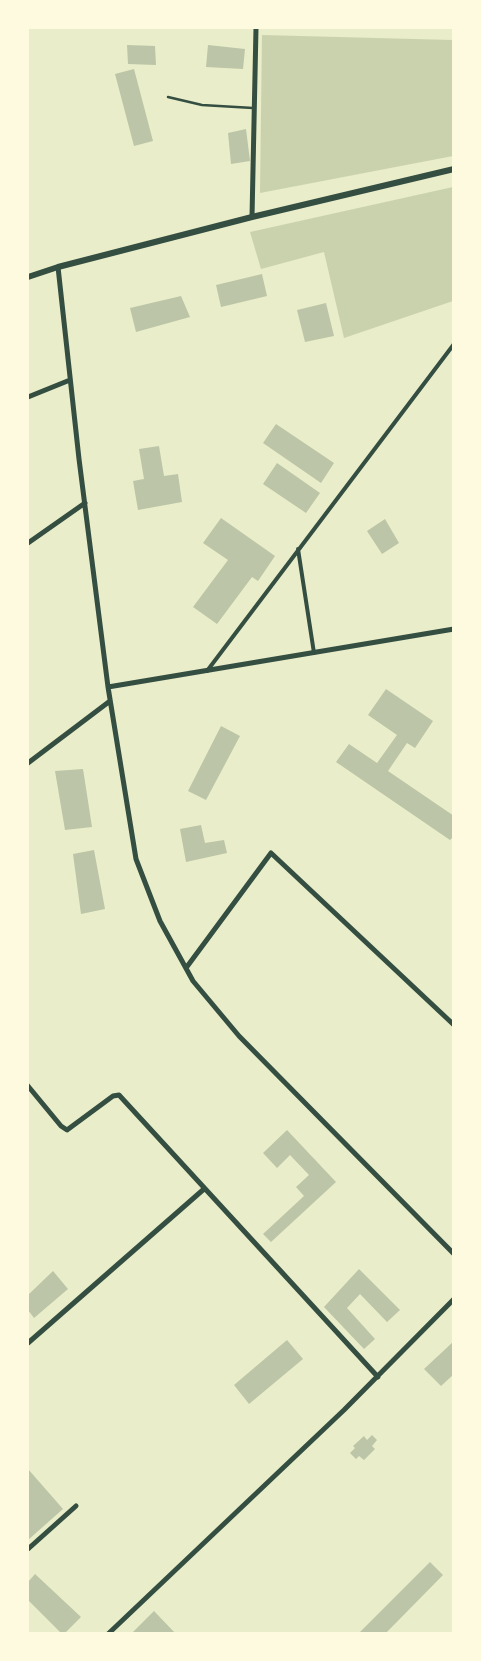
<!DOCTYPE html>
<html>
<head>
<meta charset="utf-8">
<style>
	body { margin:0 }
	#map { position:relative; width:481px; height:1661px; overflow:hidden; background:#e9edc9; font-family:Manrope,sans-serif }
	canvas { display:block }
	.frame { position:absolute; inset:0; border:29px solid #fefae0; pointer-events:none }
</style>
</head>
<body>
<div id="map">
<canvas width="481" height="1661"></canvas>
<div class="frame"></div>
</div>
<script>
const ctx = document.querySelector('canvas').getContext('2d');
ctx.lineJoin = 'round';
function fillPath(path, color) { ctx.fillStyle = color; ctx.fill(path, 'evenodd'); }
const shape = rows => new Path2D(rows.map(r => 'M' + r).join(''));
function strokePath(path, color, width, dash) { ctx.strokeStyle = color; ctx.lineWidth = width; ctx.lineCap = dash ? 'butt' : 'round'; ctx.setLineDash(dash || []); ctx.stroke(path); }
const green = shape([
	[262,35,453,40,453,156,260,193],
	[453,187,453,301,344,338,324,252,261,269,250,232]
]);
const building = shape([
	[127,45,155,46,156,65,128,64],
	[208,45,245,49,243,69,206,67],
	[134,69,153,141,134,146,115,74],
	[246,129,250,161,231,164,228,133],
	[262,274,267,296,221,307,216,285],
	[181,296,190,317,136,332,130,308],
	[326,303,334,336,305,342,297,310],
	[276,424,334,463,321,483,263,443],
	[159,446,164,476,178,474,182,502,138,510,133,481,144,479,139,449],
	[277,463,320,493,306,513,263,484],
	[221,518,275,556,258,581,252,577,217,624,193,607,228,560,203,543],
	[385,519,399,543,382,554,367,531],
	[386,689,433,721,415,748,407,743,388,771,454,816,454,836,450,840,336,762,349,744,377,763,397,735,368,715],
	[221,726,240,736,206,800,188,791],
	[83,769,92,827,65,830,55,771],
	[201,825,205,843,224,840,227,853,186,862,180,829],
	[94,850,105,909,81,914,73,854],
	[287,1130,336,1182,271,1242,263,1234,304,1196,296,1187,309,1175,290,1155,277,1168,263,1153],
	[359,1269,400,1310,387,1322,360,1294,347,1308,375,1339,364,1349,324,1307],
	[53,1271,68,1289,34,1318,28,1310,28,1295],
	[287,1340,303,1359,249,1404,234,1385],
	[454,1341,454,1374,441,1386,424,1369],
	[372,1435,377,1440,372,1446,375,1449,364,1460,359,1456,356,1459,350,1453,355,1448,353,1446,364,1436,367,1440],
	[28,1469,63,1509,28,1540],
	[430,1562,443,1575,385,1634,358,1634],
	[35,1574,81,1617,64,1634,62,1634,28,1600,28,1582],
	[154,1611,176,1634,131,1634]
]);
const service = shape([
	[168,97,202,105,253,108]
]);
const pedestrian = shape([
	[298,549,314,653],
	[207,671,454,344]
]);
const minor = shape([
	[252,217,256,28],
	[58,267,79,459,108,687,136,859,160,921,193,981,239,1036,454,1254],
	[28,397,70,380],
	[28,543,85,503],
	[108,687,454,629],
	[28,763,110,701],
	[186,968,271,853,454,1025],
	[28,1086,61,1126,67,1130,113,1096,119,1095,378,1377],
	[28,1343,204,1189],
	[28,1549,76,1506],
	[108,1634,344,1410,454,1299]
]);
const tertiary = shape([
	[28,277,58,267,252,217,454,169]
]);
fillPath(green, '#cad2ad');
fillPath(building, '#bcc5a7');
strokePath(service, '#344e41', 2.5);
strokePath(pedestrian, '#344e41', 4);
strokePath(minor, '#344e41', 5);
strokePath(tertiary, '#344e41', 6);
</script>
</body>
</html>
